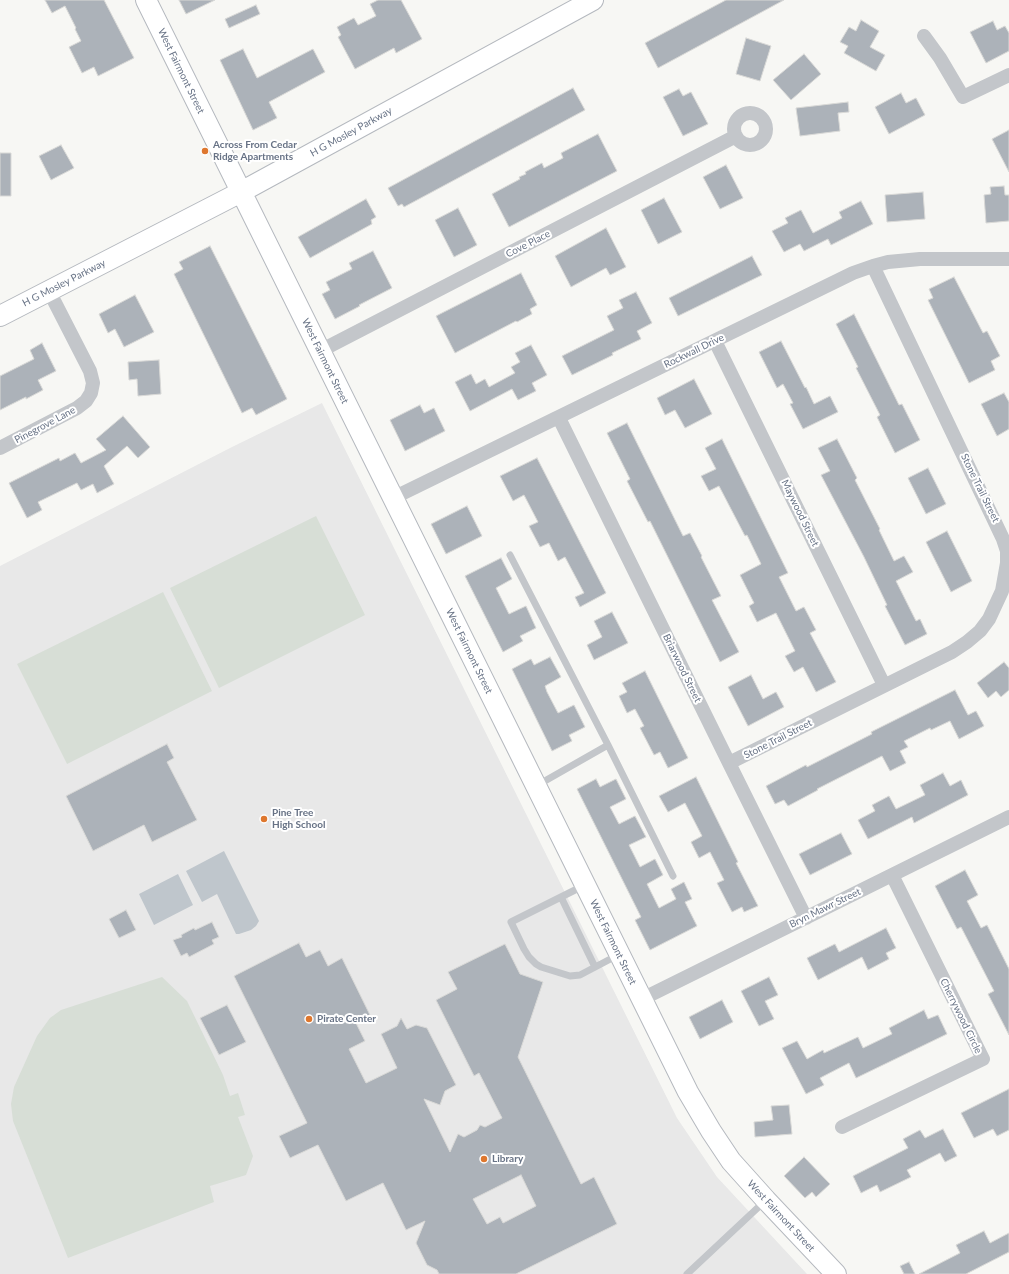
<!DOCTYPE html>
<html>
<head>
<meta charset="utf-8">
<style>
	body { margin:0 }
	canvas { display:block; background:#f7f7f4 }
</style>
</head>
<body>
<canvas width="1009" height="1274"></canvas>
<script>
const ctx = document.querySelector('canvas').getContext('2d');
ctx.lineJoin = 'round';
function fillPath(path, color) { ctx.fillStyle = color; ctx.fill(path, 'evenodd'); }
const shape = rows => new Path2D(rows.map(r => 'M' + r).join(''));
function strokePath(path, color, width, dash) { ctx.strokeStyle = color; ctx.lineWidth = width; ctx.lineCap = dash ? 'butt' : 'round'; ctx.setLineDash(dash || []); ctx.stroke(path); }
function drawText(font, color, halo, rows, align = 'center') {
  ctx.font = font + ' Lato,sans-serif'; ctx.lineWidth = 4; ctx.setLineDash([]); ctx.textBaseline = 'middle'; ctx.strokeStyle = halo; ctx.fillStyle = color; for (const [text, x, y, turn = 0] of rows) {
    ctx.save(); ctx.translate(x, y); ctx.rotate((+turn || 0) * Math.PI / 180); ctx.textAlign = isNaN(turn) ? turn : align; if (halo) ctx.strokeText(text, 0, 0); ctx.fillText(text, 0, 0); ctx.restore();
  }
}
const built = shape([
	[322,403,677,1118,717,1177,807,1274,0,1274,0,566,232,447]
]);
const green = shape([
	[316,516,365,615,219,688,170,588],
	[163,592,212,691,67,764,17,664],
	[162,977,187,1001,223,1075,230,1096,238,1093,245,1115,238,1117,253,1156,246,1175,210,1186,214,1202,68,1258,13,1121,11,1104,14,1087,37,1036,50,1018,61,1010]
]);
const water = shape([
	[224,851,259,921,256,926,251,930,239,934,236,934,217,894,202,902,186,871],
	[178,874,193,905,154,925,139,894]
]);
const building = shape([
	[45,0,104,0,134,58,98,76,94,67,82,73,69,47,81,41,75,29,76,28,65,6,52,13,45,0],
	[179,0,215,0,186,14,179,0],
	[378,0,401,0,422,39,396,53,394,48,355,69,338,37,341,35,337,27,354,18,358,25,376,16,370,4,378,0],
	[726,0,784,0,658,68,645,43,726,0],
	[256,5,260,14,229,28,225,19,256,5],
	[861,20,879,31,870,47,885,55,876,71,844,53,848,46,840,42,849,27,856,31,861,20],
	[993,21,997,30,1005,26,1009,33,1009,51,986,63,970,32,993,21],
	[746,38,771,46,760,81,736,74,746,38],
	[243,49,257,78,313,49,325,72,269,102,277,118,253,130,220,60,243,49],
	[804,54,821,74,791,100,773,80,804,54],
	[573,88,585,110,404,207,402,204,398,206,388,188,573,88],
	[679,89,683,96,691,92,708,124,683,136,663,97,679,89],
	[901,93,906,103,916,98,925,115,889,134,875,107,901,93],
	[848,102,849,112,838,113,840,131,800,136,796,108,848,102],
	[1009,130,1009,172,992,139,1009,130],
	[598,134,617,171,509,227,492,194,520,179,519,177,526,174,525,172,542,163,544,168,563,158,561,153,598,134],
	[61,145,74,168,51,180,39,156,61,145],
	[0,153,11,153,11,196,0,196,0,153],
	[726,165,743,198,720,209,703,177,726,165],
	[1004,186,1005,195,1009,195,1009,221,986,223,984,195,991,194,990,187,1004,186],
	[923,192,925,219,887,222,885,195,923,192],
	[664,198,682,232,658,244,641,210,664,198],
	[366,199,376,217,371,220,372,224,310,258,298,237,366,199],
	[861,201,873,224,831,245,828,239,804,251,800,244,784,252,772,231,788,223,785,218,801,210,813,233,842,218,839,212,861,201],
	[458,208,477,245,454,257,435,220,458,208],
	[606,228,626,267,610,275,606,268,571,287,555,256,606,228],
	[210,246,287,399,256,415,252,408,242,413,174,274,183,269,179,262,210,246],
	[373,251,392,288,359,305,360,306,335,319,322,294,330,290,326,282,352,269,349,263,373,251],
	[752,256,762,275,678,316,669,298,752,256],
	[521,273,537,305,530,309,532,314,517,322,516,321,455,353,436,316,521,273],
	[954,277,983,333,987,331,1000,356,991,361,995,370,969,383,928,300,933,298,929,289,954,277],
	[636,292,652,323,637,331,641,339,612,353,613,355,572,375,562,356,614,330,607,316,623,308,619,300,636,292],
	[135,295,154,332,124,347,115,329,108,333,99,314,135,295],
	[854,314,899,405,902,404,920,440,895,453,877,417,880,415,856,368,858,367,836,324,854,314],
	[781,341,805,388,806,387,814,404,830,396,838,412,803,429,790,404,793,403,783,384,777,388,759,352,781,341],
	[42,343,56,371,38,380,43,390,26,399,26,397,0,410,0,376,34,359,30,350,42,343],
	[531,345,547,375,532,383,536,391,518,400,512,389,470,411,455,382,471,374,476,384,485,379,489,387,515,373,511,367,520,362,515,353,531,345],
	[159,360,161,394,138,396,137,379,129,380,128,362,159,360],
	[694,379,712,414,685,428,675,410,665,415,657,398,694,379],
	[1004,393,1009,402,1009,429,997,436,981,404,1004,393],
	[420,405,424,413,434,408,445,431,405,451,390,420,420,405],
	[123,416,150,447,138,458,127,446,104,466,114,484,97,493,93,484,81,490,77,483,38,502,42,510,27,518,9,483,59,458,60,461,75,453,81,463,106,450,96,439,123,416],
	[627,423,683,536,690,533,702,556,701,557,721,596,712,600,739,652,720,662,650,521,648,522,627,481,630,479,607,433,627,423],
	[722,439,788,573,779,577,796,611,804,607,816,630,810,633,836,682,816,692,803,667,794,672,785,656,795,651,776,613,757,622,749,606,754,603,740,575,761,564,747,535,745,536,719,486,709,491,701,476,716,469,705,448,722,439],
	[837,439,857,478,855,480,880,529,879,530,894,561,904,556,913,572,896,581,916,621,920,619,927,634,905,645,885,606,887,605,864,557,821,475,830,471,818,448,837,439],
	[537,458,606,593,580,607,575,597,584,593,565,557,558,561,549,543,540,547,529,526,538,522,524,495,513,501,500,476,537,458],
	[928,468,946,504,926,514,908,478,928,468],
	[467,506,482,536,446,554,431,524,467,506],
	[947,531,972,581,951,592,926,542,947,531],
	[501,558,512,579,496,588,509,614,526,606,536,628,520,636,523,641,503,652,465,576,501,558],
	[612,612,628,643,594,660,587,645,602,637,594,621,612,612],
	[550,657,561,677,545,686,547,692,558,713,574,705,585,727,569,735,572,741,552,751,512,669,531,659,534,665,550,657],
	[1004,662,1009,668,1009,690,1001,697,996,691,988,698,977,683,1004,662],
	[645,671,688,758,668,768,660,752,654,755,640,728,644,726,635,709,627,713,619,696,627,692,622,683,645,671],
	[751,675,763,699,776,692,784,707,748,726,728,687,751,675],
	[955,690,968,715,976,711,984,726,959,739,950,721,931,730,930,728,904,741,908,747,900,751,906,763,890,771,882,756,817,789,818,790,788,806,784,800,775,804,766,786,806,765,807,767,872,734,871,732,955,690],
	[167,744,174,758,167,762,197,820,152,842,144,825,93,851,66,796,167,744],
	[943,773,950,786,961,780,968,795,914,823,912,817,868,839,858,820,875,811,872,805,889,796,896,809,925,795,920,785,943,773],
	[696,777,738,862,736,863,758,906,744,912,742,907,732,912,717,883,724,880,710,852,699,858,691,842,702,836,685,803,668,812,659,796,696,777],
	[596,779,600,787,616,779,626,799,610,807,619,824,635,816,646,837,629,845,640,867,655,859,663,875,647,884,659,908,676,899,671,889,684,882,692,899,685,902,697,926,650,950,635,920,641,917,577,789,596,779],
	[841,833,852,854,810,875,799,854,841,833],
	[965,870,978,895,967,901,981,928,987,925,1009,969,1009,1035,988,994,994,991,961,927,957,929,935,886,965,870],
	[126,910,136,930,119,938,109,919,126,910],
	[212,922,219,937,212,940,214,944,189,957,187,953,181,956,173,940,182,937,181,935,194,928,195,930,212,922],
	[886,928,896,948,886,953,889,959,868,970,862,957,818,980,807,958,835,944,839,952,886,928],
	[299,943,306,957,320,950,328,966,342,958,370,1015,356,1023,365,1041,349,1049,366,1083,397,1068,381,1034,397,1026,401,1018,407,1029,416,1025,427,1028,456,1085,445,1091,440,1105,424,1099,450,1152,458,1134,464,1137,477,1130,480,1125,485,1127,502,1118,479,1073,474,1076,436,1000,457,989,448,972,505,944,520,974,543,982,518,1057,581,1184,594,1177,617,1224,516,1274,439,1274,437,1270,427,1265,416,1243,425,1221,406,1230,383,1183,346,1201,318,1145,290,1158,279,1136,307,1123,234,976,299,943],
	[521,1175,536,1206,503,1223,500,1217,487,1224,473,1199,521,1175],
	[769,977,778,995,765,1001,774,1019,759,1026,741,991,769,977],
	[722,1000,733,1022,700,1039,689,1017,722,1000],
	[227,1005,246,1042,219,1055,200,1018,227,1005],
	[924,1010,928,1019,938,1015,947,1034,856,1078,849,1063,820,1078,824,1085,806,1094,782,1048,797,1041,807,1059,823,1050,824,1053,858,1037,863,1048,892,1034,889,1028,924,1010],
	[1009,1089,1009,1130,997,1136,993,1129,974,1138,961,1113,1009,1089],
	[789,1105,792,1134,755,1137,754,1122,773,1120,771,1106,789,1105],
	[943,1129,957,1156,945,1162,940,1153,907,1170,911,1177,880,1192,877,1185,861,1193,853,1176,908,1148,903,1139,920,1130,925,1138,943,1129],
	[804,1157,830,1184,816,1197,812,1192,805,1198,784,1176,804,1157],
	[984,1231,990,1243,1009,1233,1009,1252,966,1274,919,1274,960,1253,956,1245,984,1231],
	[909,1262,915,1274,904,1274,900,1266,909,1262]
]);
const lane = shape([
	[510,555,608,745],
	[536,786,608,745,673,876],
	[583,886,511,922,524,949,529,957,536,964,541,967,570,976,580,975,618,955],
	[561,897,595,967],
	[687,1274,766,1200]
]);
const street = shape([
	[924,36,940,58,963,97,1009,75],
	'734 129a16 16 0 1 1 32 0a16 16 0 1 1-32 0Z',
	[715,341,884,685],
	[320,351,736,136],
	[559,418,729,763,806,918],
	[0,448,77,408,86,401,91,393,93,383,90,371,49,291],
	[393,498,853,273,873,266,888,262,920,259,1009,259],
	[729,763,952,652,967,642,980,631,989,619,1002,591,1007,563,1007,551,1003,539,873,266],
	[642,999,1009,817],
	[842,1127,983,1059,892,875]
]);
const secondary = shape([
	[146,0,688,1092,711,1131,731,1161,766,1200,836,1274],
	[0,316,241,192,593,0]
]);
const markers = [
	[205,151,4,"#de772e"],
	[264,819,4,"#de772e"],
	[309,1019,4,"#de772e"],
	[484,1159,4,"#de772e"]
];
const streetNames = [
	["West Fairmont Street",181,71,64],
	["H G Mosley Parkway",351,132,-29],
	["Cove Place",528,244,-27],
	["H G Mosley Parkway",64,283,-27],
	["Rockwall Drive",694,351,-26],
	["West Fairmont Street",325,361,64],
	["Pinegrove Lane",45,425,-28],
	["Stone Trail Street",980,488,64],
	["Maywood Street",800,513,64],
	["West Fairmont Street",469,651,64],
	["Briarwood Street",682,668,64],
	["Stone Trail Street",778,739,-27],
	["Bryn Mawr Street",825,908,-26],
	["West Fairmont Street",613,942,64],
	["Cherrywood Circle",961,1016,64],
	["West Fairmont Street",781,1216,47]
];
const poiNames = [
	["Across From Cedar",213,145],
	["Ridge Apartments",213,157],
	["Pine Tree",272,813],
	["High School",272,825],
	["Pirate Center",317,1019],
	["Library",492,1159]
];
fillPath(built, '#e8e8e8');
fillPath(green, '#d7ded6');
fillPath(water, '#bfc6cc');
fillPath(building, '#acb2b9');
strokePath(building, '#d9d9d7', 1);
strokePath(secondary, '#b5b9bf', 22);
strokePath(lane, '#c3c6ca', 7);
strokePath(street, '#c3c6ca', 14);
strokePath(secondary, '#fff', 20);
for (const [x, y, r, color] of markers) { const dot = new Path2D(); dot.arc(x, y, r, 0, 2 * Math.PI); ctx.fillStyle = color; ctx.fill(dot); strokePath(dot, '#fff', 1.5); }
drawText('10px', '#677285', '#fff', streetNames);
drawText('bold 10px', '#677285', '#fff', poiNames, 'left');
</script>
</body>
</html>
